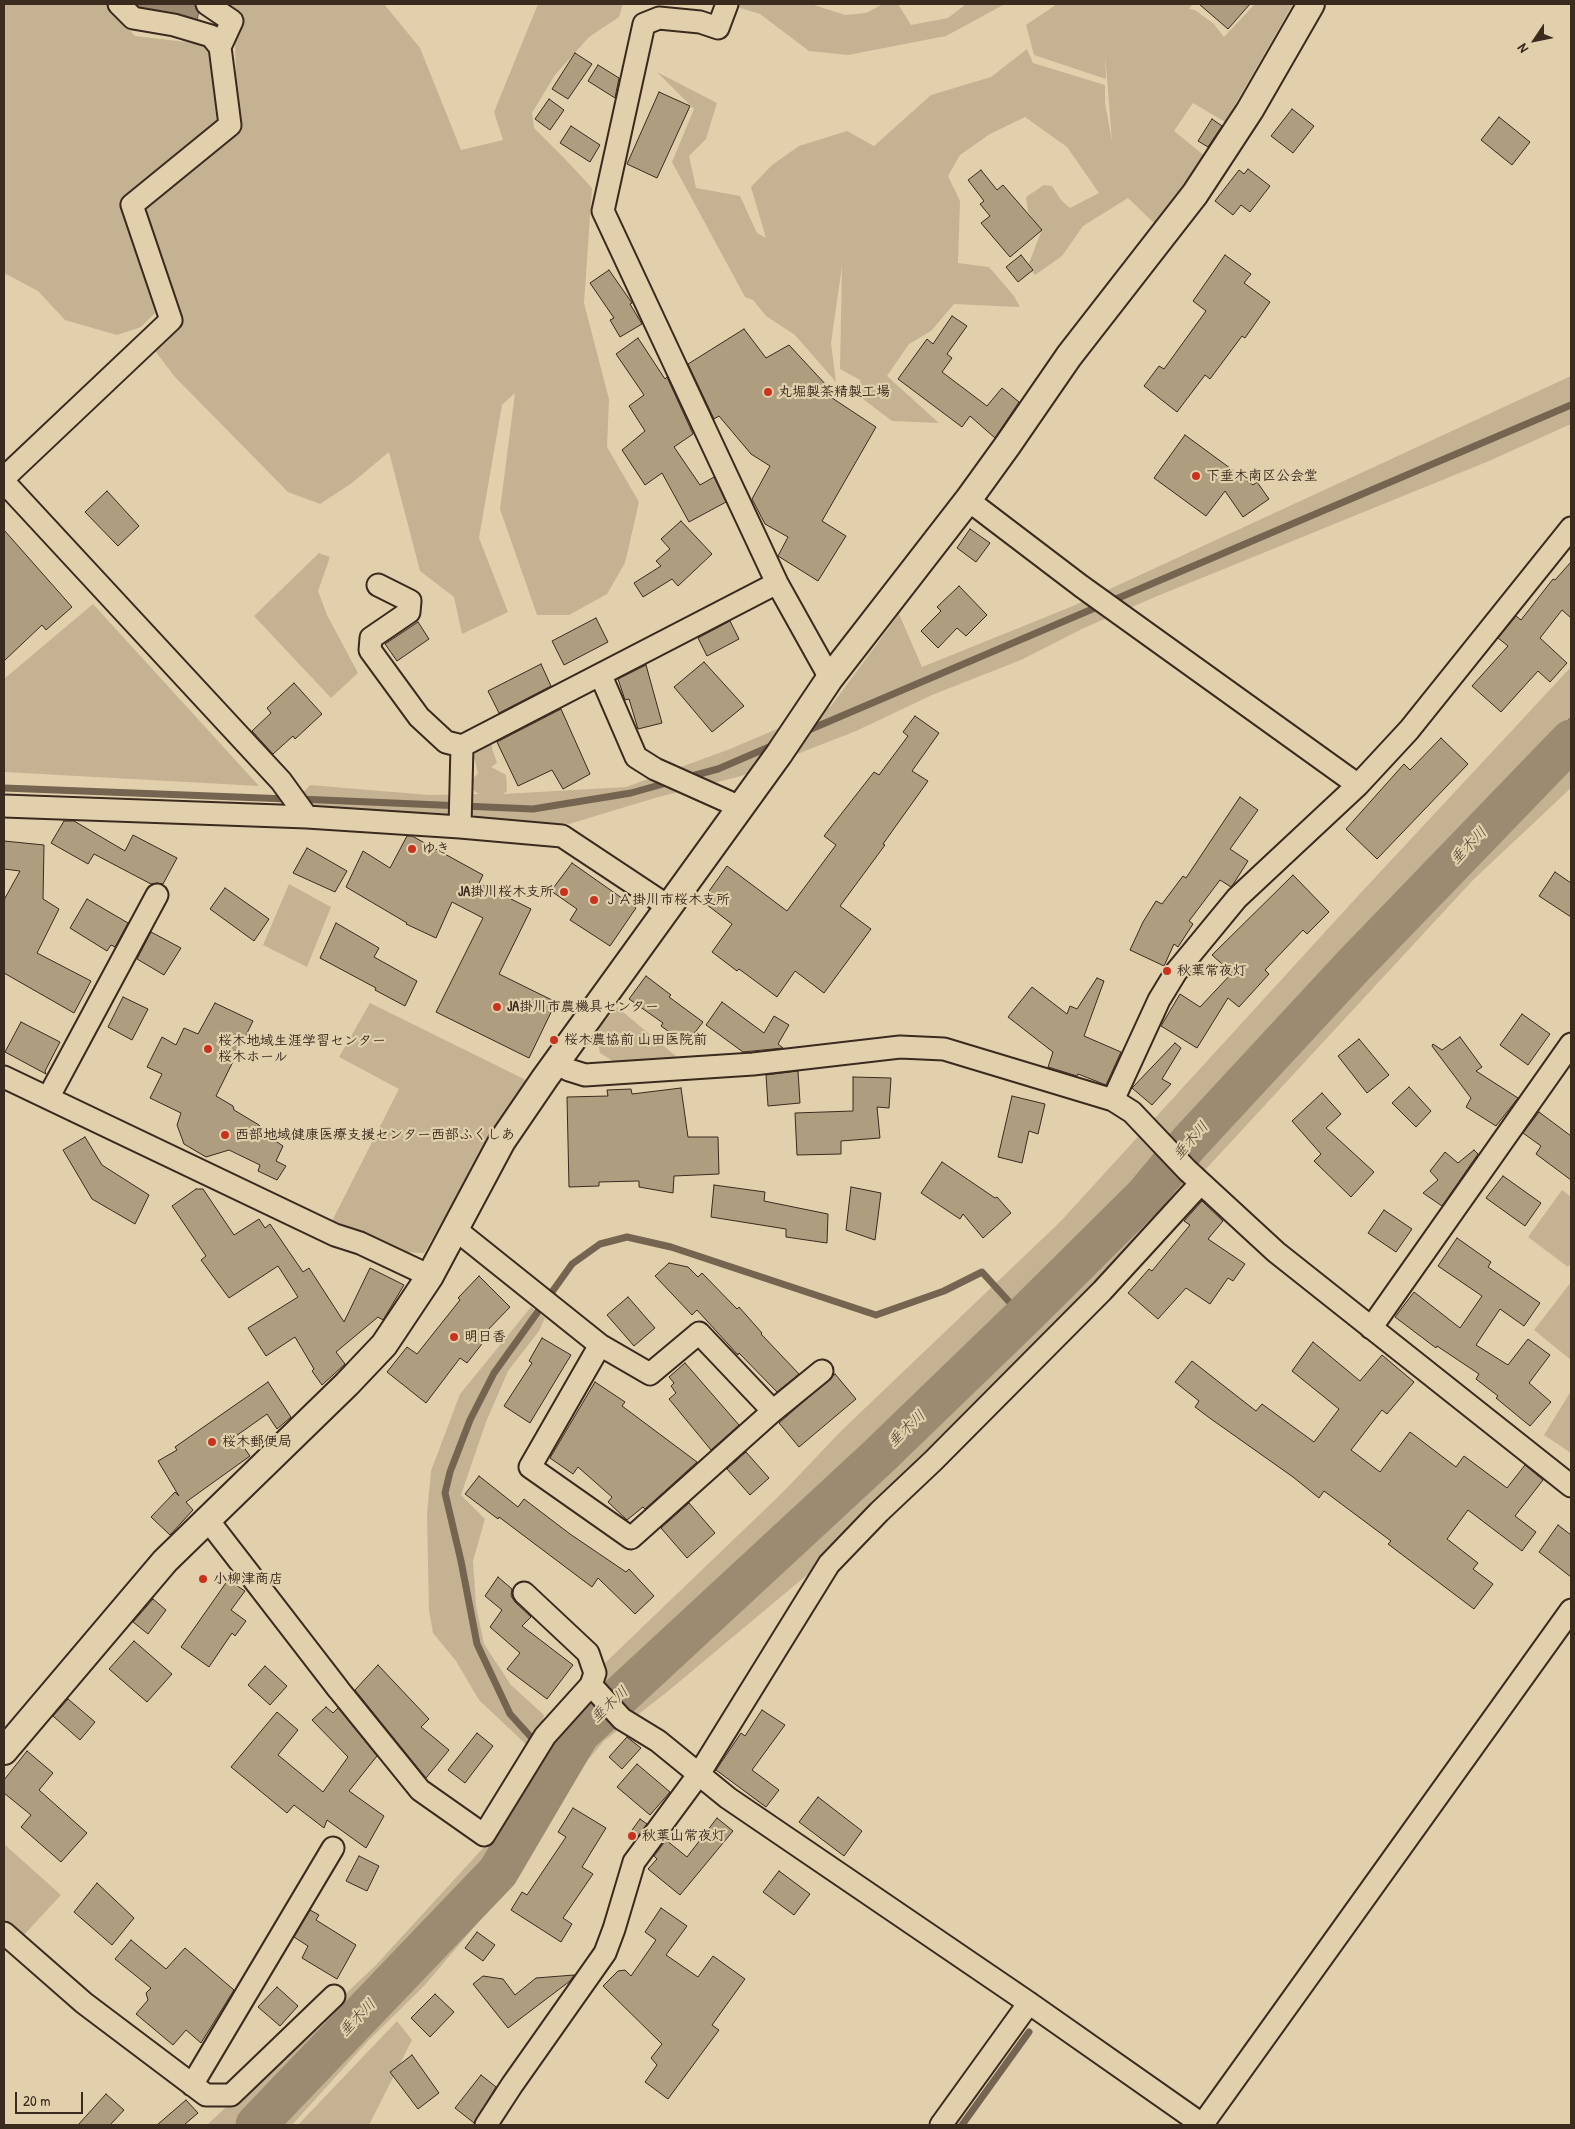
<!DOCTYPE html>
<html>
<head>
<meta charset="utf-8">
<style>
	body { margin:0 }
	#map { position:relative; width:1575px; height:2129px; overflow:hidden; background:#e2d0ad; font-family:"Patrick Hand",sans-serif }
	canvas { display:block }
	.frame { position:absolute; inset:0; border:5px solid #3b2a1e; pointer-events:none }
	.north { position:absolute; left:1510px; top:15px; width:50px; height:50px; -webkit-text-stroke:4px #e2d0ad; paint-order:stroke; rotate:236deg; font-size:14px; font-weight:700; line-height:20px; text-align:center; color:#3b2a1e }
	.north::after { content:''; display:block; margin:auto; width:18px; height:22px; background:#3b2a1e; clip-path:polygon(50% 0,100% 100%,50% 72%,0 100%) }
	.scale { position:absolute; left:15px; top:2092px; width:68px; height:22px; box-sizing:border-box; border:2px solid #3b2a1e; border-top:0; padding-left:6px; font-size:15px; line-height:18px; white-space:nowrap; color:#3b2a1e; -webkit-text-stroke:4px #e2d0ad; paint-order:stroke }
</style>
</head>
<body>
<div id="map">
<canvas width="1575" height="2129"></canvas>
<div class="frame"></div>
<div class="north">N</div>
<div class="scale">20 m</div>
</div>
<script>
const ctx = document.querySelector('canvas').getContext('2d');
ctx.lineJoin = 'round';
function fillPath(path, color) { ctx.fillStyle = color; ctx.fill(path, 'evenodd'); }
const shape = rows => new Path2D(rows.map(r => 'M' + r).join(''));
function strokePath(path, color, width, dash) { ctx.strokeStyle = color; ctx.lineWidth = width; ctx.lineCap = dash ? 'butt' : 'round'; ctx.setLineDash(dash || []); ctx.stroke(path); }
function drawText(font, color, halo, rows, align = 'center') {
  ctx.font = font + ' "Patrick Hand","Klee One",sans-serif'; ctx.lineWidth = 4.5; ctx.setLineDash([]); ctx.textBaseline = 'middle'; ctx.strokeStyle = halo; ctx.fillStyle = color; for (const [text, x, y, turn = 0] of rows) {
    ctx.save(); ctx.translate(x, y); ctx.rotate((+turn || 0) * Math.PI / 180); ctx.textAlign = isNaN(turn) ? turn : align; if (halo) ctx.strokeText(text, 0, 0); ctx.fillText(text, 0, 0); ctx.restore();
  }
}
const green = shape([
	[4,4,106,4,135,36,212,45,218,125,119,201,155,313,141,327,117,335,65,320,38,291,4,273],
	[207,4,384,4,420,48,461,150,503,140,494,112,538,4,623,4,619,17,589,37,555,75,532,113,534,128,566,160,592,188,584,303,609,399,607,447,639,502,625,563,607,594,569,615,537,615,500,509,515,393,502,405,479,538,508,612,462,634,454,597,420,571,389,452,352,483,320,504,288,492,175,377,152,347,183,319,136,210,238,127,234,18],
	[737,4,811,4,845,15,866,13,883,4,898,4,911,25,948,18,966,4,1005,4,946,36,848,55,809,51,760,14,737,7],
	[1057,4,1193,4,1189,9,1195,10,1214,24,1224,37,1255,4,1293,4,1225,122,1193,103,1174,131,1211,161,1160,229,1128,198,1083,226,1062,256,1035,275,1028,266,1041,232,1028,211,1026,197,1044,185,1052,186,1061,200,1070,208,1099,193,1067,147,1025,117,990,134,960,155,948,176,960,201,958,263,989,267,1014,296,1020,307,954,304,931,331,909,344,887,376,939,423,892,421,863,399,860,380,840,369,842,266,831,343,836,382,795,335,766,316,753,300,745,297,672,162,694,109,657,72,717,103,706,139,689,156,696,188,740,196,757,233,766,238,751,187,772,165,799,146,847,131,874,146,931,95,991,77,1027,49,1033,63,1105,85,1105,103,1112,141,1105,53,1106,79,1034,55,1026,25],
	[1571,376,1571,424,1489,461,1155,597,1084,628,1021,660,932,695,856,731,741,776,655,798,569,824,353,817,319,809,301,795,310,785,429,795,479,794,471,789,468,782,478,774,475,760,469,754,491,737,492,748,497,763,491,767,506,775,507,791,503,794,626,787,730,749,831,706,899,614,922,667,1073,606],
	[319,553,330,557,318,591,327,615,358,673,331,698,254,616],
	[93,604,259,786,4,772,4,679],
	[1571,667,1571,788,1473,880,1145,1235,819,1565,667,1692,604,1741,569,1782,510,1885,424,1986,368,2041,292,2125,207,2125,376,1965,484,1847,505,1801,534,1752,479,1700,456,1661,433,1633,429,1610,427,1514,431,1471,460,1394,531,1307,545,1318,539,1331,508,1371,486,1422,461,1495,485,1519,473,1561,476,1606,484,1644,511,1685,544,1715,541,1731,546,1735,604,1664,783,1492,842,1430,1060,1222,1356,898],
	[289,884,331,907,307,967,263,945],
	[370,1003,528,1081,493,1133,424,1253,398,1252,331,1223,399,1089,339,1057],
	[617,1007,677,1057,616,1063,600,1053,596,1031],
	[1562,1190,1571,1197,1571,1263,1568,1267,1528,1237],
	[1571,1282,1571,1360,1534,1330],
	[1571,1391,1571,1453,1544,1435],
	[4,1844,61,1895,23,1936,4,1919],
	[397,2021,412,2040,369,2125,298,2125]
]);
const water = shape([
	[129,4,193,4,200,5,196,26,135,10,129,4],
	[1571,717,1571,749,1480,834,1426,890,1539,750,1571,717]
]);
const stream = shape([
	[804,732,1571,405],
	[688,777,718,769,776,744],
	[4,788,288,799],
	[299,799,533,809,631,793,670,782],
	[559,1768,510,1714,477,1644,461,1561,445,1493,450,1472,470,1420,494,1373,572,1264,600,1244,627,1237,671,1247,876,1315,944,1291,982,1272,1023,1317],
	[962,2125,1029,2032]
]);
const river = shape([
	[256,2125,498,1872,579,1734,877,1458,1023,1317,1145,1196,1189,1143,1353,966,1571,740]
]);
const building = shape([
	[1199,4,1250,4,1228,29,1199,4],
	[575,53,592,64,568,99,552,89,575,53],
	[598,65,619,78,615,98,588,81,598,65],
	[659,92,690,106,657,178,627,164,659,92],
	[549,99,564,110,550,130,535,119,549,99],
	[1292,109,1314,126,1293,153,1271,136,1292,109],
	[1499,117,1530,142,1512,165,1481,140,1499,117],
	[1212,119,1222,126,1208,147,1198,141,1212,119],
	[571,126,600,145,590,162,560,143,571,126],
	[1248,169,1270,186,1250,212,1241,205,1233,215,1215,201,1239,170,1244,174,1248,169],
	[981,170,997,190,1003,185,1042,230,1010,257,981,223,990,216,980,204,984,201,968,180,981,170],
	[1021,255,1033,270,1018,282,1006,267,1021,255],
	[1225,255,1251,274,1244,283,1270,302,1245,338,1242,336,1210,379,1205,375,1177,412,1144,386,1159,366,1164,369,1206,311,1193,301,1225,255],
	[609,270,632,303,630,304,642,324,620,337,610,320,614,318,590,283,609,270],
	[952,316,967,326,947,354,952,358,942,372,987,406,1002,388,1019,402,995,438,970,416,962,427,898,379,927,339,933,344,952,316],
	[744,329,766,358,789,345,828,387,823,392,876,427,822,521,846,536,818,581,778,556,788,537,765,524,752,499,770,466,751,454,719,416,714,419,688,364,744,329],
	[638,338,665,379,667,377,693,434,674,447,700,485,714,477,726,502,689,522,662,473,645,485,622,450,645,431,629,406,644,395,616,354,638,338],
	[1185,435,1253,485,1257,482,1269,499,1243,517,1225,491,1206,516,1154,478,1185,435],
	[107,491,139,526,118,546,85,512,107,491],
	[681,521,712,554,678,586,672,579,643,597,634,583,661,566,656,561,670,549,661,539,681,521],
	[970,529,990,543,976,562,957,548,970,529],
	[4,530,72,607,46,630,42,625,4,661,4,530],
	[1571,562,1571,618,1562,610,1540,638,1567,663,1550,682,1538,671,1501,712,1472,686,1508,646,1498,638,1516,616,1521,620,1553,579,1555,580,1571,562],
	[959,586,987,615,966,636,957,628,938,648,921,631,941,611,937,607,959,586],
	[596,618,608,642,564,665,552,641,596,618],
	[730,621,739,639,707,656,698,638,730,621],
	[418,622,429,639,397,661,385,644,418,622],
	[704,662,744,706,712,732,674,687,704,662],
	[541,664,551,686,499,713,488,691,541,664],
	[646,665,662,723,638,729,629,699,625,700,618,679,646,665],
	[294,683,322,714,295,739,293,736,273,754,252,731,271,713,267,708,294,683],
	[561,709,590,774,563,789,552,770,518,786,497,742,561,709],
	[915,716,939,733,912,771,928,781,883,844,885,845,840,906,871,929,824,993,795,971,777,997,739,969,737,971,712,952,732,924,702,901,727,866,787,911,836,845,824,836,874,772,879,775,908,736,903,732,915,716],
	[1441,738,1468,764,1377,859,1346,829,1404,764,1410,770,1441,738],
	[1240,797,1258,810,1230,849,1248,861,1234,883,1231,887,1220,880,1189,921,1193,924,1178,947,1174,944,1164,966,1130,950,1143,922,1156,901,1162,904,1183,876,1186,878,1240,797],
	[64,821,74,821,125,851,133,835,177,858,163,884,157,883,151,884,94,854,88,864,51,843,64,821],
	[407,836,412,836,483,875,479,883,531,909,499,974,556,1002,529,1058,436,1012,483,918,452,902,436,938,406,924,407,923,346,887,363,851,390,868,407,836],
	[4,841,44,845,43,899,59,909,37,953,91,981,74,1013,4,973,4,900,20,871,4,869,4,841],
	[307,848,347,871,335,892,293,873,307,848],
	[572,863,636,908,610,946,570,920,577,909,551,891,572,863],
	[1555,872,1571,883,1571,917,1539,896,1555,872],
	[1293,875,1329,912,1307,934,1303,930,1265,970,1269,974,1239,1007,1228,998,1197,1048,1161,1026,1180,994,1200,1007,1232,973,1212,955,1293,875],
	[225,888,269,919,254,941,210,909,225,888],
	[87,899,128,923,115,947,111,945,107,951,70,928,87,899],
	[336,923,379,948,374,957,417,981,405,1006,375,990,376,988,320,958,336,923],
	[151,932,181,948,164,975,137,959,151,932],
	[646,976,671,995,669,997,703,1022,686,1044,661,1026,663,1023,629,999,646,976],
	[1097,978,1104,981,1084,1036,1121,1052,1106,1085,1078,1074,1077,1076,1048,1067,1053,1052,1008,1017,1032,987,1067,1014,1070,1006,1077,1009,1097,978],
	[123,997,148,1009,132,1040,108,1027,123,997],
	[722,1002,764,1033,774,1016,789,1025,778,1044,783,1048,743,1052,706,1025,722,1002],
	[215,1003,253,1021,216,1096,233,1106,234,1110,259,1125,271,1138,283,1146,276,1161,286,1166,277,1180,258,1171,260,1165,229,1150,206,1157,184,1144,177,1125,181,1113,150,1098,162,1074,147,1067,162,1037,176,1045,184,1028,198,1034,215,1003],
	[1522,1014,1550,1034,1528,1065,1500,1045,1522,1014],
	[21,1022,60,1042,45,1071,46,1074,5,1052,21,1022],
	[1460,1037,1482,1067,1476,1071,1518,1098,1496,1126,1466,1107,1471,1098,1432,1046,1433,1044,1442,1050,1460,1037],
	[1359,1039,1389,1075,1367,1093,1338,1056,1359,1039],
	[1175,1043,1181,1048,1162,1079,1171,1084,1152,1105,1132,1088,1175,1043],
	[798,1071,800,1103,768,1106,766,1075,798,1071],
	[853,1077,891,1078,889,1108,877,1107,880,1138,841,1141,841,1154,797,1155,795,1113,853,1111,853,1077],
	[1409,1087,1431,1111,1416,1127,1392,1103,1409,1087],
	[681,1088,688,1137,718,1137,719,1174,674,1176,673,1193,639,1187,639,1181,599,1182,599,1186,569,1187,567,1097,608,1096,607,1090,631,1089,632,1094,681,1088],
	[1322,1093,1341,1114,1326,1128,1374,1172,1351,1197,1314,1161,1321,1154,1292,1121,1322,1093],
	[1012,1096,1045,1104,1038,1134,1029,1131,1022,1163,998,1157,1012,1096],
	[1539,1112,1571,1136,1571,1180,1536,1154,1541,1146,1523,1133,1539,1112],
	[85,1137,102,1165,149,1195,135,1224,92,1199,63,1150,85,1137],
	[1474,1150,1478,1154,1442,1206,1423,1193,1438,1180,1430,1171,1445,1152,1458,1163,1474,1150],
	[942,1162,995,1198,997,1197,1011,1213,983,1238,963,1214,960,1219,921,1193,942,1162],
	[1503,1176,1541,1203,1525,1226,1486,1198,1503,1176],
	[714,1185,765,1192,764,1201,828,1214,827,1243,786,1237,786,1229,711,1217,714,1185],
	[851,1187,881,1193,875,1240,846,1230,851,1187],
	[196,1189,203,1189,234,1235,259,1219,265,1228,270,1224,303,1272,309,1268,344,1322,370,1268,404,1285,383,1320,378,1317,336,1352,345,1364,322,1385,312,1371,314,1369,295,1337,266,1356,248,1328,298,1297,278,1266,229,1298,201,1260,206,1256,172,1206,196,1189],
	[1202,1201,1223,1221,1208,1239,1245,1264,1233,1281,1228,1278,1210,1304,1186,1288,1158,1319,1128,1293,1149,1269,1152,1271,1190,1225,1184,1221,1202,1201],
	[1384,1210,1412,1229,1396,1252,1368,1233,1384,1210],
	[1457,1238,1491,1262,1488,1267,1540,1303,1524,1326,1500,1309,1476,1345,1508,1365,1528,1339,1550,1355,1529,1383,1551,1402,1530,1426,1496,1398,1498,1396,1476,1379,1479,1374,1437,1346,1436,1348,1395,1317,1414,1292,1460,1328,1482,1296,1438,1266,1457,1238],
	[669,1263,688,1267,698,1277,702,1273,737,1309,739,1307,762,1333,761,1334,799,1374,777,1392,739,1353,738,1355,697,1310,692,1315,655,1276,669,1263],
	[479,1276,510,1307,481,1337,485,1340,467,1363,460,1358,426,1403,387,1372,407,1347,417,1354,460,1300,458,1298,479,1276],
	[628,1297,655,1328,634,1346,607,1315,628,1297],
	[542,1338,571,1355,530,1423,504,1406,532,1363,529,1361,542,1338],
	[1313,1342,1360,1381,1382,1355,1414,1382,1387,1414,1382,1410,1351,1450,1380,1472,1410,1432,1456,1467,1464,1456,1507,1488,1525,1465,1543,1480,1515,1516,1536,1532,1522,1551,1468,1510,1447,1539,1478,1563,1473,1569,1493,1584,1474,1609,1388,1544,1391,1541,1324,1491,1319,1498,1293,1477,1211,1419,1195,1407,1199,1401,1175,1382,1192,1361,1256,1411,1262,1404,1314,1442,1339,1409,1292,1371,1313,1342],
	[685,1363,739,1425,711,1450,669,1399,676,1393,671,1386,674,1383,669,1377,685,1363],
	[835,1374,856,1399,799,1447,779,1423,835,1374],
	[268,1382,291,1417,277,1429,267,1414,236,1436,250,1456,186,1502,193,1510,170,1535,151,1517,175,1492,179,1496,158,1461,177,1450,175,1447,268,1382],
	[595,1382,625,1402,622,1406,697,1462,645,1509,643,1507,627,1520,608,1502,612,1497,578,1467,573,1474,550,1458,595,1382],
	[746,1452,769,1478,750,1495,727,1469,746,1452],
	[479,1476,518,1507,524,1499,570,1534,626,1572,629,1569,654,1596,635,1614,598,1578,592,1587,499,1517,498,1519,465,1494,479,1476],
	[689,1503,715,1533,687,1558,661,1528,689,1503],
	[1558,1525,1571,1535,1571,1577,1539,1552,1558,1525],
	[498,1577,512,1589,511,1596,515,1602,531,1617,522,1626,573,1665,547,1699,507,1669,520,1653,490,1627,502,1610,485,1596,498,1577],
	[228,1580,245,1591,231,1610,246,1621,235,1636,232,1633,209,1667,181,1647,228,1580],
	[153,1599,166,1610,148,1634,133,1622,153,1599],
	[134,1641,172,1674,147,1702,109,1669,134,1641],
	[378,1665,429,1719,421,1727,449,1750,426,1778,355,1690,378,1665],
	[265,1666,287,1686,270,1705,248,1685,265,1666],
	[68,1699,95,1722,80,1740,53,1716,68,1699],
	[326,1707,333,1713,338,1708,377,1756,349,1791,384,1816,366,1848,327,1820,324,1828,294,1805,287,1813,231,1767,277,1712,298,1730,278,1755,323,1792,348,1757,312,1720,326,1707],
	[762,1710,785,1725,752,1770,779,1790,766,1807,716,1770,741,1733,745,1736,762,1710],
	[477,1733,493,1746,465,1783,448,1770,477,1733],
	[627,1737,641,1748,622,1769,609,1757,627,1737],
	[27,1751,53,1773,39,1790,87,1833,61,1862,21,1827,31,1815,4,1793,4,1780,27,1751],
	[637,1764,670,1792,650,1815,617,1787,637,1764],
	[818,1797,862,1831,844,1856,799,1822,818,1797],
	[573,1808,606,1828,582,1867,593,1874,563,1918,572,1924,561,1942,511,1910,522,1892,527,1895,566,1837,558,1832,573,1808],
	[717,1818,733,1831,680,1895,648,1869,657,1859,654,1856,666,1840,687,1857,717,1818],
	[640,1819,647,1824,634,1842,627,1837,640,1819],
	[359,1856,379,1866,367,1891,346,1881,359,1856],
	[779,1871,810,1894,794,1915,763,1892,779,1871],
	[97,1883,134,1918,112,1945,74,1912,97,1883],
	[661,1908,687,1926,666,1955,698,1977,713,1956,745,1979,712,2025,719,2030,668,2099,645,2082,657,2065,651,2058,662,2044,603,1986,618,1971,625,1970,631,1976,656,1940,645,1932,661,1908],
	[310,1910,319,1915,316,1920,356,1945,337,1979,302,1958,308,1946,294,1937,310,1910],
	[477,1932,495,1945,483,1961,465,1948,477,1932],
	[131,1940,166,1969,185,1948,234,1990,201,2043,186,2030,173,2045,136,2014,148,2000,146,1993,151,1988,115,1959,131,1940],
	[574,1975,570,1981,508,2028,473,1984,483,1976,503,1979,515,1995,536,1978,574,1975],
	[277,1987,298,2006,280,2026,258,2007,277,1987],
	[435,1994,454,2012,430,2037,411,2018,435,1994],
	[412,2055,439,2093,418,2109,390,2072,412,2055],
	[481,2075,496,2087,474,2123,455,2108,481,2075],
	[106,2094,124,2110,110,2125,78,2125,106,2094],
	[186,2100,198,2113,184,2125,157,2125,186,2100]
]);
const minor = shape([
	[207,4,232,21,220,47],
	[727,4,718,28,700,22,659,18,644,24,603,211,777,583,830,678],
	[4,478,171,320,132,205,230,125,220,47,211,36,174,25,133,18,119,4],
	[4,482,281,781,307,817],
	[968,500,1081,586,1358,785],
	[378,585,410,601,409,612,371,638,370,650,419,717,446,742,462,746],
	[601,676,636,757,655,769,740,807],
	[4,806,307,817,460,827,562,836,669,907],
	[460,827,462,746,777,583],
	[556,1063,569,1070,585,1075,753,1064,900,1047,944,1049,1113,1100,1132,1112,1187,1170,1276,1252,1571,1486],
	[4,1077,335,1235,360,1243,430,1276],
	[48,1098,157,895],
	[1113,1100,1159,1000,1176,972,1237,898,1358,785,1409,730,1571,528],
	[455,1229,600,1345,650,1374,699,1333,773,1411],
	[1371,1328,1571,1044],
	[600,1345,530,1467,631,1538,773,1411,822,1371],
	[207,1519,339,1690,420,1790,484,1835,545,1736,591,1685,595,1673,588,1653,524,1593],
	[591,1685,622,1719,658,1741,728,1798,1029,2003,1203,2125],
	[4,1933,84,2003,206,2095,231,2095,334,1996],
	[192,2085,333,1848],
	[486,2125,512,2085,605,1953,614,1929,634,1862,699,1774,829,1564,879,1512,933,1461,1102,1291,1201,1183],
	[941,2125,1029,2003],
	[1202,2125,1571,1610]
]);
const tertiary = shape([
	[4,1751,165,1561,347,1384,384,1345,430,1276,502,1141,545,1078,779,754,830,678,968,500,1007,446,1069,356,1195,194,1250,110,1311,4]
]);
const markers = [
	[768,392,5,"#c8321e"],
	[1196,476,5,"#c8321e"],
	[412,849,5,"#c8321e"],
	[564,892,5,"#c8321e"],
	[594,900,5,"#c8321e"],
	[1167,971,5,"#c8321e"],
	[497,1007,5,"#c8321e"],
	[554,1040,5,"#c8321e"],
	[208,1049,5,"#c8321e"],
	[225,1135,5,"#c8321e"],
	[454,1337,5,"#c8321e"],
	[212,1442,5,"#c8321e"],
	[203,1579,5,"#c8321e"],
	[632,1836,5,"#c8321e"]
];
const poiNames = [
	["丸堀製茶精製工場",778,392],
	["下垂木南区公会堂",1206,476],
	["ゆき",422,849],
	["JA掛川桜木支所",554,892,"right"],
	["ＪＡ掛川市桜木支所",604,900],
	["秋葉常夜灯",1177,971],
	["JA掛川市農機具センター",507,1007],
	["桜木農協前 山田医院前",564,1040],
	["桜木地域生涯学習センター",218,1041],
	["桜木ホール",218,1057],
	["西部地域健康医療支援センター西部ふくしあ",235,1135],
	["明日香",464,1337],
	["桜木郵便局",222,1442],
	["小柳津商店",213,1579],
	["秋葉山常夜灯",642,1836]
];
const waterNames = [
	["垂木川",1469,846,-46],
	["垂木川",1191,1141,-49],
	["垂木川",907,1429,-44],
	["垂木川",610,1705,-43],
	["垂木川",358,2018,-46]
];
fillPath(green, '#c4b293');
fillPath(water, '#9c8a71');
strokePath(water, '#756450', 1);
strokePath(stream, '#756450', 7);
strokePath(river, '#9c8a71', 41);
fillPath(building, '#af9d80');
strokePath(building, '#3b2a1e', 1);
strokePath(minor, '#3b2a1e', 25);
strokePath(tertiary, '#3b2a1e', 30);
strokePath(minor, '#e2d0ad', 21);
strokePath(tertiary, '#e2d0ad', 26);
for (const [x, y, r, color] of markers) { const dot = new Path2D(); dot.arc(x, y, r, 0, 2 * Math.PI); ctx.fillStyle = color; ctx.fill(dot); strokePath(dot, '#e2d0ad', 2); }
drawText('bold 14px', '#3b2a1e', '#e2d0ad', poiNames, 'left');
drawText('italic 15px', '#4e3d2f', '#e2d0ad', waterNames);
</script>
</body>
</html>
